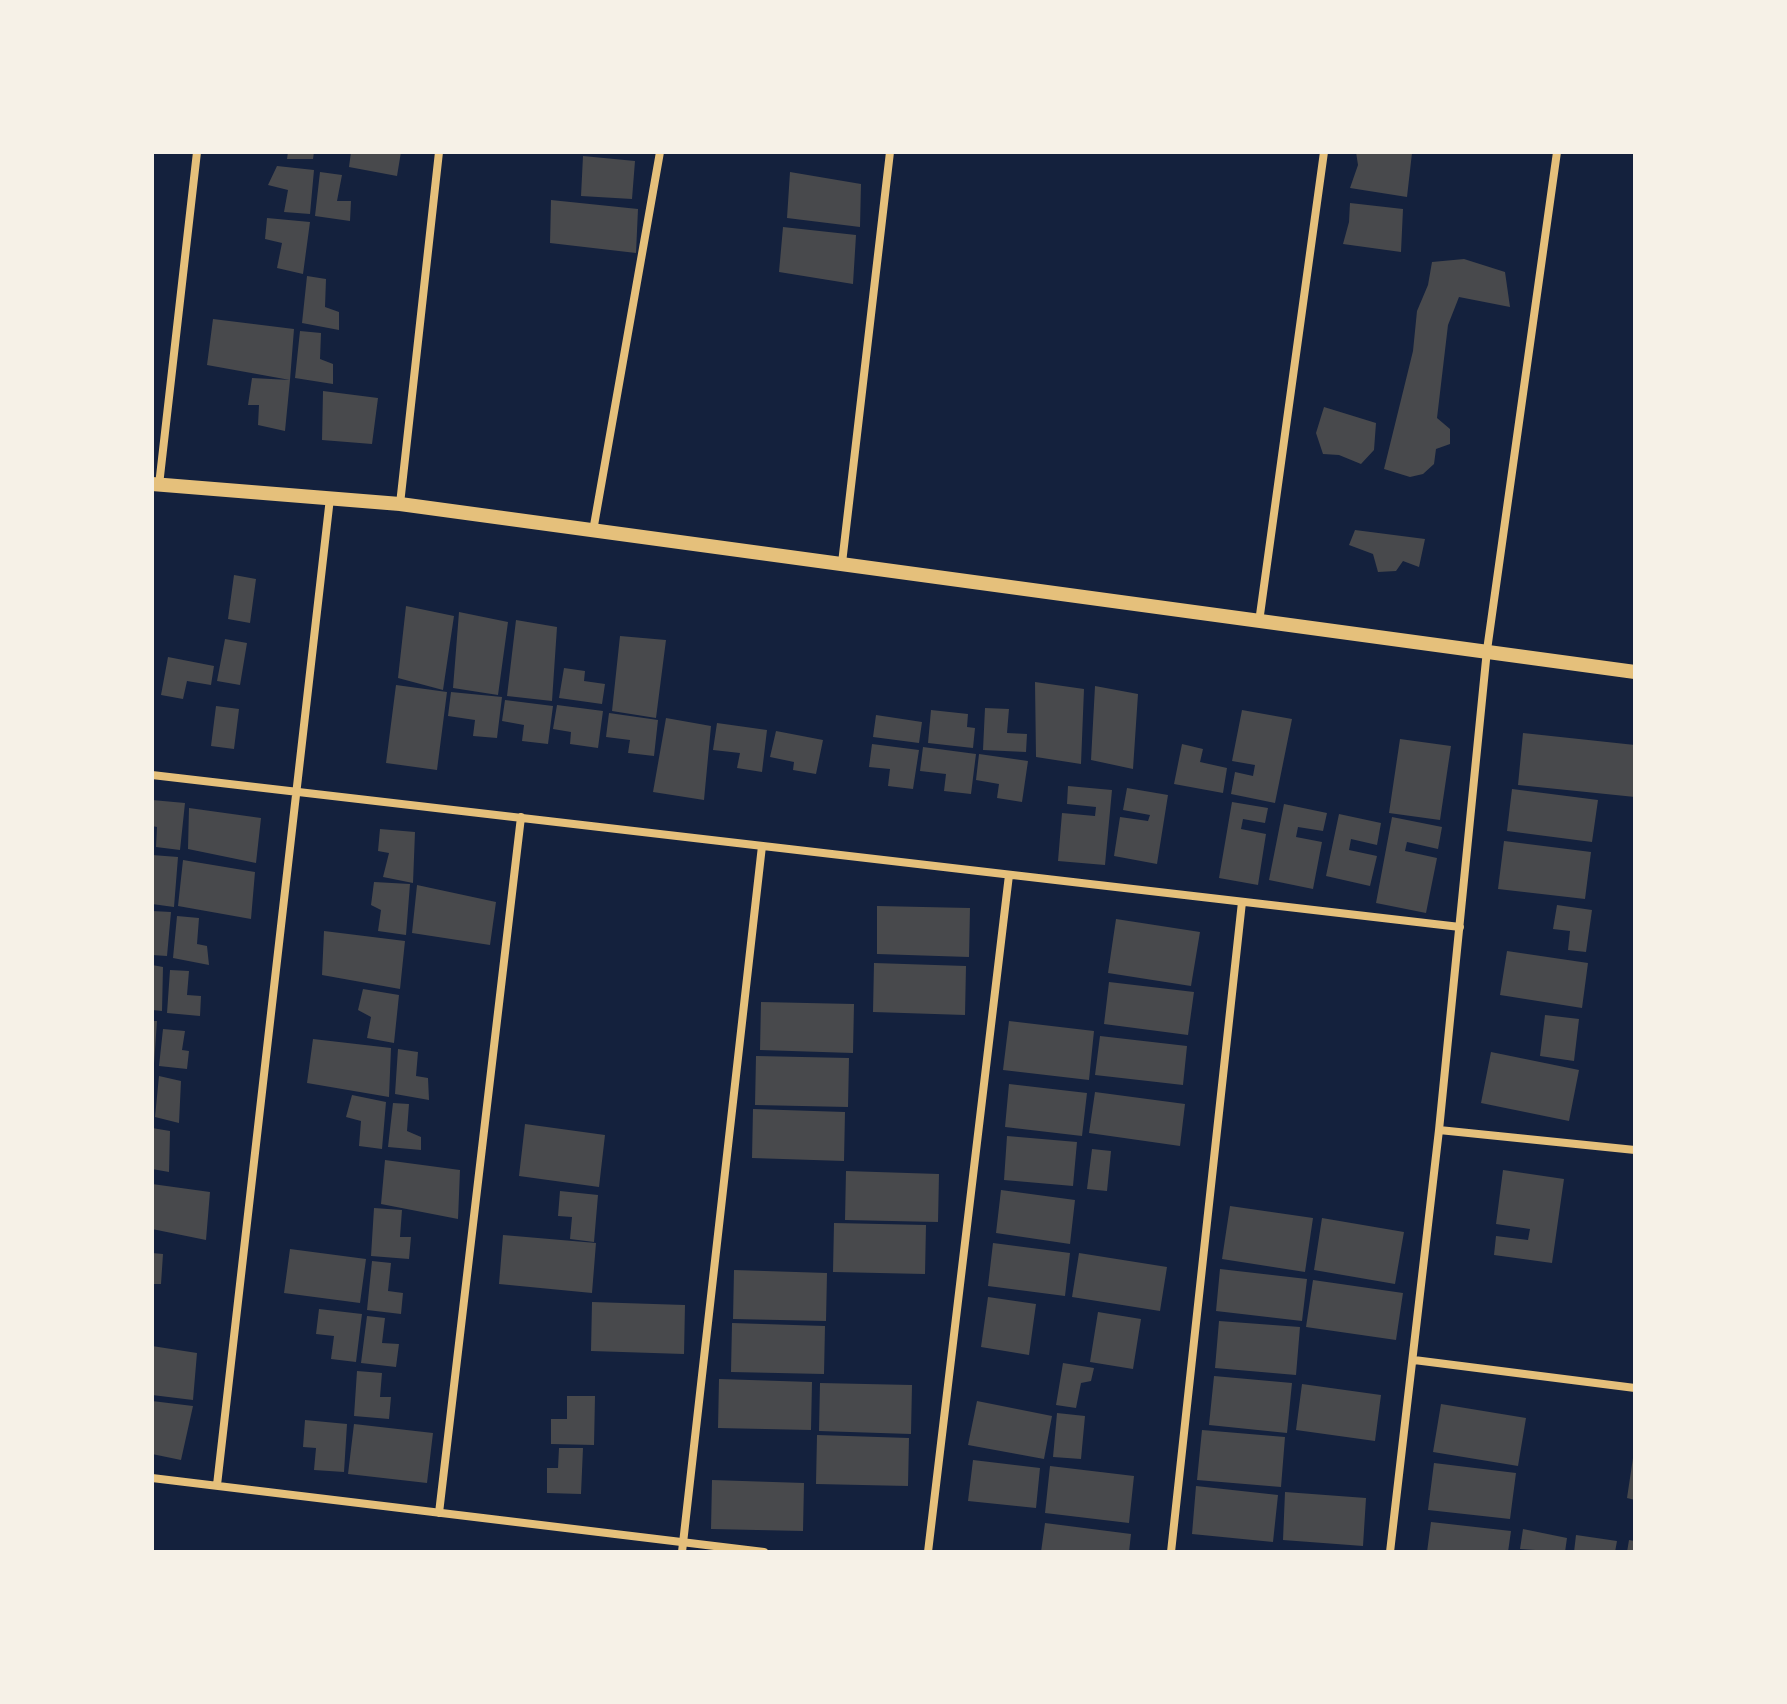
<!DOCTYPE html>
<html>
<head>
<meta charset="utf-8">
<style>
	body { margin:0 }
	#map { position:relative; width:1787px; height:1704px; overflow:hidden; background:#14213d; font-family:"PT Sans",sans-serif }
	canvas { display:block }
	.frame { position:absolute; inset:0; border:154px solid #f6f1e7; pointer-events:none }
</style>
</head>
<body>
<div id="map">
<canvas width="1787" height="1704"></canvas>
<div class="frame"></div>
</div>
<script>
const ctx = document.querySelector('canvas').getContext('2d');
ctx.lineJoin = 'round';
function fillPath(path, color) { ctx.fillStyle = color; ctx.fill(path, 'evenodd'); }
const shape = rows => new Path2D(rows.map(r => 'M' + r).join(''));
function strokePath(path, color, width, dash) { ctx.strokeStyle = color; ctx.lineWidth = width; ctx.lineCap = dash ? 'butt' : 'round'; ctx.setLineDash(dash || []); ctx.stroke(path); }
const building = shape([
	[288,152,314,152,313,159,287,159],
	[351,152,401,152,397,176,349,167],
	[1356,152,1412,153,1407,197,1350,188,1358,165],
	[583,156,635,161,632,199,581,196],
	[277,166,314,170,310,214,284,212,288,190,268,185],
	[320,172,342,175,337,201,351,201,350,221,315,216],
	[790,172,861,184,860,227,787,218],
	[551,200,638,209,636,253,550,243],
	[1350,203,1403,209,1401,252,1343,244,1349,222],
	[267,218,310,222,303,274,277,268,282,243,265,239],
	[783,227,856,235,853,284,779,272],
	[1464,259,1505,272,1510,307,1459,297,1448,325,1437,418,1450,429,1450,444,1436,449,1434,464,1423,474,1410,477,1384,469,1413,351,1417,311,1428,285,1432,262],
	[307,276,326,279,325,307,339,312,339,330,302,323],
	[213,319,294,329,290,380,285,431,258,425,259,405,248,405,252,378,290,380,207,365],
	[300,331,321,333,320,359,333,364,333,384,295,378],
	[323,391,378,398,372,444,322,440],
	[1324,407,1376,423,1374,450,1361,464,1339,455,1323,454,1316,433],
	[1355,530,1425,539,1419,567,1403,561,1396,571,1378,572,1373,554,1349,545],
	[234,575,256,579,250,623,228,619],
	[406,606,454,616,443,690,398,678],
	[459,612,508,622,498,695,453,688],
	[516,620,557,627,552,701,507,696],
	[620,636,666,640,656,718,612,711],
	[225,639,247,643,240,685,217,681],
	[168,657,214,666,211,685,187,681,183,699,161,695],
	[564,668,585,671,584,681,605,684,602,704,559,698],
	[1035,682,1084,689,1081,764,1036,757],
	[396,685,447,692,437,770,386,763],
	[1095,686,1138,694,1133,769,1091,760],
	[451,692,502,697,497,738,473,736,475,720,448,716],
	[505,700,553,706,548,744,522,741,524,725,502,721],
	[557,705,603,711,598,748,570,744,571,732,553,729],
	[216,706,239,709,234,749,211,746],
	[985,708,1009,709,1007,733,1027,734,1026,752,983,750],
	[931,710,968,714,967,727,975,728,973,748,928,743],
	[1242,710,1292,719,1275,803,1231,794,1235,772,1253,776,1255,765,1232,761],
	[609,713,658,720,654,756,628,753,630,740,606,737],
	[876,715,922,722,919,743,873,737],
	[666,718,711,726,704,800,653,792],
	[717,723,767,730,762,772,737,768,740,753,713,750],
	[776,731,823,740,816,774,793,770,794,762,770,757],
	[1523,733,1635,745,1635,797,1518,785],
	[1400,739,1451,746,1440,820,1389,813],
	[872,744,919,750,913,789,888,786,890,769,869,767],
	[1182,744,1203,749,1200,762,1227,768,1223,793,1174,784],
	[923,747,976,754,971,794,944,791,946,774,920,771],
	[979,754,1028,761,1022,802,997,798,999,784,976,780],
	[1068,786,1112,790,1105,865,1058,861,1062,813,1095,816,1096,807,1067,804],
	[1127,788,1168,795,1157,864,1114,856,1120,817,1148,821,1150,815,1123,810],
	[1512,789,1598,800,1592,842,1507,831],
	[152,800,185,803,180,850,156,847,157,827,152,826],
	[1232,802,1268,808,1265,823,1243,819,1241,829,1266,834,1258,885,1219,878],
	[1284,804,1327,813,1323,831,1298,827,1296,837,1322,842,1313,889,1269,880],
	[189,808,261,818,256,863,188,849],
	[1339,814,1381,823,1377,845,1351,839,1349,850,1377,856,1370,886,1326,876],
	[1392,817,1442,827,1438,849,1407,842,1405,851,1437,858,1426,913,1376,903],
	[380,829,415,832,413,883,383,877,389,853,378,851],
	[1504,841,1591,852,1585,899,1498,889],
	[152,855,178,857,174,907,152,904],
	[183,860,255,872,251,919,178,906],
	[374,882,410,884,406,935,378,931,381,910,371,905],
	[417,885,496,902,490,945,412,933],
	[1557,905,1592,910,1586,952,1568,950,1570,931,1553,929],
	[877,906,970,908,969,957,877,954],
	[152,911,171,912,167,956,152,955],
	[177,916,199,918,197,944,207,946,209,965,173,958],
	[1116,919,1200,932,1191,986,1108,973],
	[324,931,405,941,400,989,322,975],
	[1507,951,1588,963,1582,1008,1500,995],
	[874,963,966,966,965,1015,873,1012],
	[152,965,163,967,162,1011,152,1010],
	[170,970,189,971,187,995,201,996,200,1016,167,1013],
	[1109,982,1194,992,1188,1035,1104,1024],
	[363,989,399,995,394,1043,367,1038,371,1017,358,1010],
	[761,1002,854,1004,853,1053,760,1050],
	[1545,1015,1579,1019,1574,1061,1540,1056],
	[152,1021,157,1021,154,1064,152,1064],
	[1009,1021,1094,1031,1089,1080,1003,1070],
	[163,1029,185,1031,182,1050,189,1051,187,1069,159,1066],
	[1100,1036,1187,1046,1183,1085,1095,1075],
	[313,1039,391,1048,389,1097,307,1083],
	[398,1049,418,1052,416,1076,428,1078,429,1100,395,1094],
	[1491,1052,1579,1070,1569,1121,1481,1103],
	[756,1056,849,1058,848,1107,755,1105],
	[159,1076,181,1081,179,1123,155,1117],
	[1009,1084,1087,1093,1082,1136,1005,1127],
	[1095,1092,1185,1104,1180,1146,1089,1133],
	[352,1095,386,1102,382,1149,359,1146,361,1121,346,1117],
	[393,1103,409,1104,407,1131,421,1137,421,1150,388,1147],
	[753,1109,845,1112,844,1161,752,1158],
	[525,1124,605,1135,599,1187,519,1176],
	[152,1128,170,1131,169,1172,152,1169],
	[1007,1136,1077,1142,1073,1186,1004,1180],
	[1092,1149,1111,1151,1107,1191,1087,1189],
	[385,1160,460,1170,458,1219,381,1204],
	[1503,1170,1564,1179,1552,1263,1494,1255,1496,1236,1528,1240,1530,1229,1496,1224],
	[846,1171,939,1174,938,1222,845,1220],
	[152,1184,210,1192,206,1240,152,1229],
	[1001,1190,1075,1200,1070,1244,996,1233],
	[560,1191,598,1195,594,1242,570,1239,572,1217,558,1216],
	[1230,1206,1313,1218,1305,1272,1222,1259],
	[374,1208,402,1210,400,1237,411,1237,409,1259,371,1256],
	[1322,1218,1404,1232,1395,1284,1314,1270],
	[834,1223,926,1225,925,1274,833,1272],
	[503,1235,596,1243,592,1293,499,1284],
	[993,1243,1070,1253,1065,1296,988,1286],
	[290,1249,366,1259,360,1303,284,1293],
	[152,1253,163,1254,161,1284,152,1284],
	[1079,1253,1167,1267,1160,1311,1072,1297],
	[372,1261,391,1263,388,1291,403,1293,401,1314,367,1310],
	[1220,1269,1307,1279,1302,1321,1216,1311],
	[734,1270,827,1273,826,1321,733,1319],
	[1313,1280,1403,1293,1396,1340,1306,1327],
	[988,1297,1036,1304,1029,1355,981,1347],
	[592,1302,685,1305,684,1354,591,1351],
	[319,1309,362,1314,356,1362,331,1359,334,1336,316,1334],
	[1098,1312,1141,1319,1133,1369,1090,1362],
	[367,1316,385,1318,382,1343,399,1344,396,1367,361,1363],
	[1219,1321,1300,1327,1296,1375,1215,1368],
	[732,1323,825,1326,824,1374,731,1372],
	[152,1346,197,1353,193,1400,152,1395],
	[1063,1363,1094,1368,1091,1381,1081,1383,1076,1408,1056,1405],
	[357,1371,382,1373,380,1397,391,1397,389,1419,354,1416],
	[1214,1376,1292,1383,1287,1433,1209,1425],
	[719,1379,812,1382,811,1430,718,1428],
	[820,1383,912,1385,911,1434,819,1431],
	[1302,1384,1381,1395,1375,1441,1296,1430],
	[567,1396,595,1396,594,1445,551,1444,551,1419,567,1419],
	[152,1401,193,1406,181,1460,152,1454],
	[977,1401,1052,1416,1044,1459,968,1445],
	[1441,1404,1526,1418,1518,1466,1433,1452],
	[1057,1413,1085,1416,1081,1459,1053,1457],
	[305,1420,347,1424,344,1472,314,1470,316,1448,303,1447],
	[354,1424,433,1433,427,1483,348,1474],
	[1202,1430,1285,1437,1281,1487,1197,1480],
	[817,1435,909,1438,908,1486,816,1484],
	[559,1448,583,1448,581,1494,547,1493,547,1468,558,1468],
	[1633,1458,1635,1458,1635,1500,1627,1498],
	[973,1460,1040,1468,1036,1508,968,1501],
	[1434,1463,1516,1473,1510,1519,1428,1510],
	[1050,1466,1134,1476,1129,1523,1045,1513],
	[712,1480,804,1483,803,1531,711,1529],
	[1196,1486,1278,1495,1273,1542,1192,1534],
	[1285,1492,1366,1498,1363,1546,1283,1540],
	[1431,1522,1511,1531,1508,1552,1427,1552],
	[1045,1523,1131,1534,1129,1552,1041,1552],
	[1523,1529,1567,1538,1565,1552,1520,1549],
	[1576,1535,1617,1541,1615,1552,1574,1552],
	[1629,1540,1635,1541,1635,1552,1627,1552]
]);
const minor = shape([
	[1557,152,1487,650,1439,1130,1635,1150],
	[159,485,197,152],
	[400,504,439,152],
	[593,531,660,152],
	[842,563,890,152],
	[1259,622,1324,152],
	[152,775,1460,927],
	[1414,1360,1635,1388],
	[152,1478,764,1552],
	[217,1485,330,498],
	[439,1513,521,817],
	[682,1552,762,846],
	[928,1552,1009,875],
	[1171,1552,1242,902],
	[1390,1552,1439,1130]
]);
const tertiary = shape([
	[152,484,400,504,1635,672]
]);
fillPath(building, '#48494c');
strokePath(minor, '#e5c07b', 8);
strokePath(tertiary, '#e5c07b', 14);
</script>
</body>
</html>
